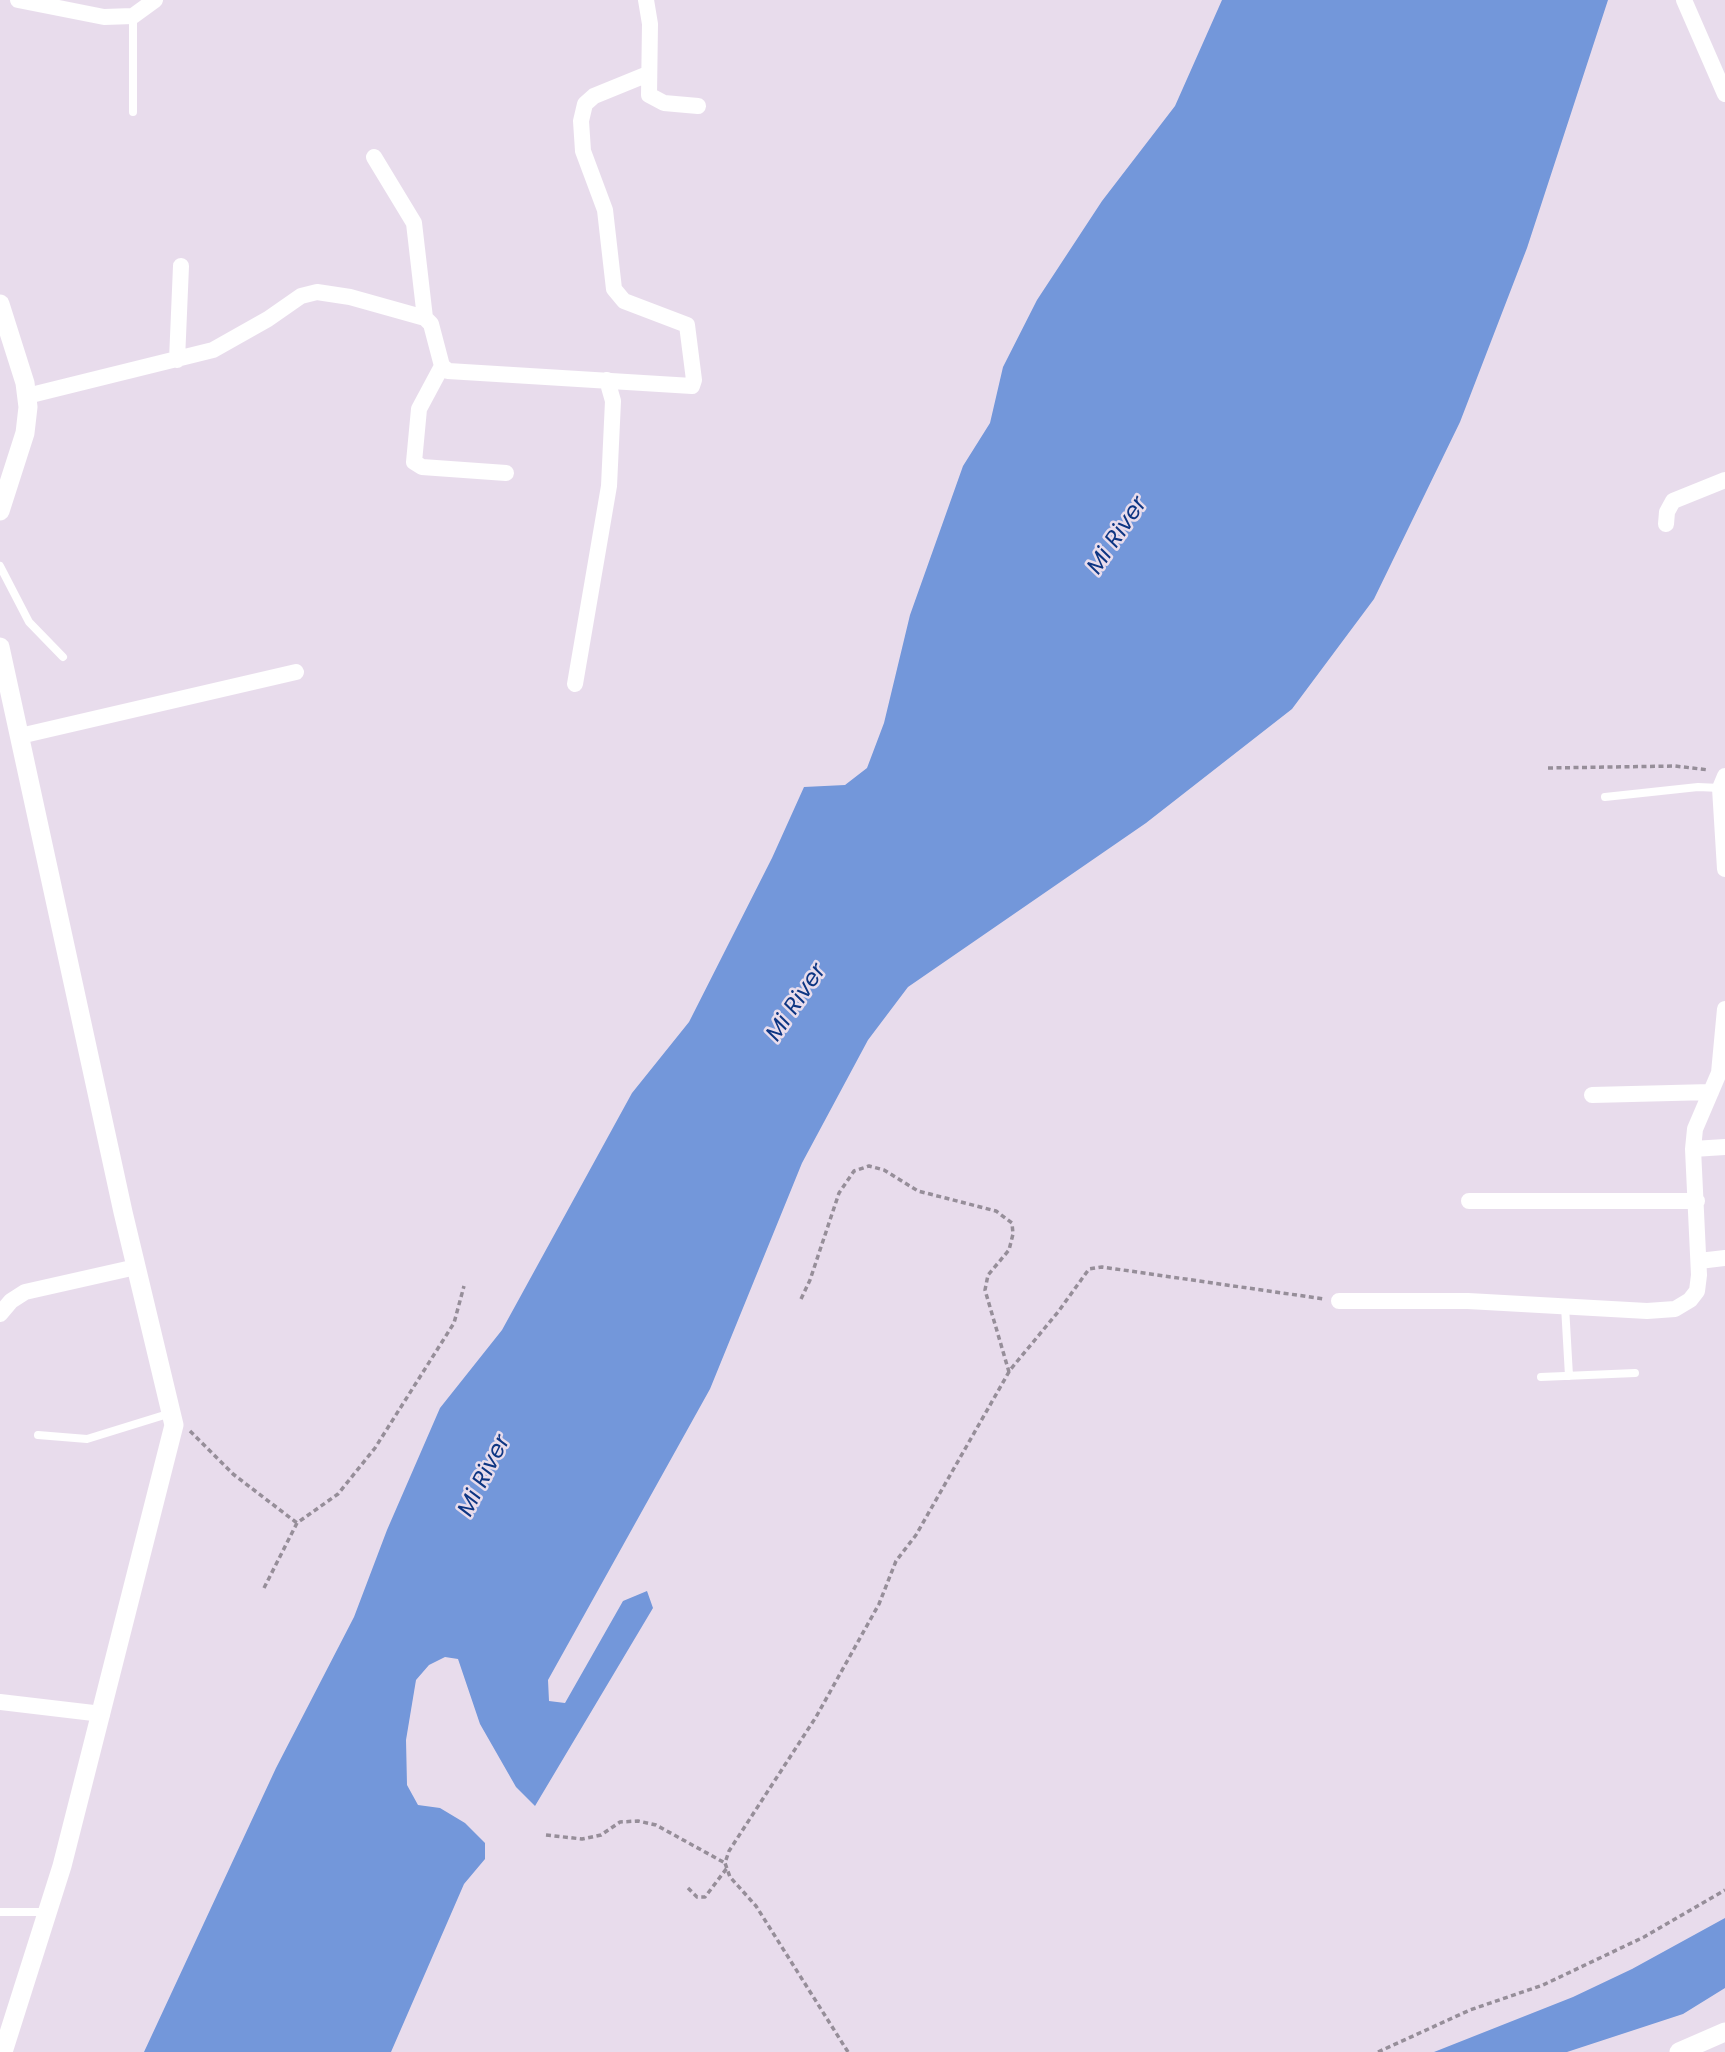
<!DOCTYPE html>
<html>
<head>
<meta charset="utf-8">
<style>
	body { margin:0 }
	canvas { display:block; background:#e8dcec }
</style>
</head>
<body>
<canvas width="1725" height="2052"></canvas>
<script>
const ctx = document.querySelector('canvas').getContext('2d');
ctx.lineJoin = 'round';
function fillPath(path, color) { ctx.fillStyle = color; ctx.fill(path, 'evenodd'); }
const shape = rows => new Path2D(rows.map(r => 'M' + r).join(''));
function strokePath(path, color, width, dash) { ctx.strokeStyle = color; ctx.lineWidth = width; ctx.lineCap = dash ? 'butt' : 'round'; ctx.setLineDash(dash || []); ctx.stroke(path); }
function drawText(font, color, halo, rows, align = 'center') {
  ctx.font = font + ' Poppins,sans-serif'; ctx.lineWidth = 5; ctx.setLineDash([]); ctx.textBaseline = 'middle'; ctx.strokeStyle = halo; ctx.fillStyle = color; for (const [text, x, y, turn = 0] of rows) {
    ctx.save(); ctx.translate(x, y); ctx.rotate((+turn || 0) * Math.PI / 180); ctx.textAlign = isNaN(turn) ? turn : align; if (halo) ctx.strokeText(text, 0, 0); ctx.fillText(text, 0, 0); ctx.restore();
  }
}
const water = shape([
	[1222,0,1608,0,1527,248,1460,422,1374,599,1292,709,1146,823,908,987,868,1040,802,1163,710,1389,548,1680,549,1701,565,1703,623,1601,647,1591,653,1608,535,1806,516,1787,480,1724,458,1659,445,1657,429,1665,416,1680,406,1740,407,1785,418,1805,440,1808,465,1823,485,1843,485,1859,464,1884,391,2052,144,2052,276,1768,354,1617,387,1530,440,1408,502,1330,632,1093,689,1022,772,858,804,787,845,785,867,768,884,723,910,615,963,466,990,423,1003,367,1037,300,1102,201,1175,106],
	[1725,1918,1725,1988,1683,2014,1567,2052,1434,2052,1573,1997,1632,1969]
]);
const path = shape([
	[1548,768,1675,766,1709,770],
	[801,1299,810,1280,839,1193,854,1171,869,1166,884,1170,918,1191,996,1211,1012,1223,1013,1234,1009,1250,988,1275,985,1290,1009,1372],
	[190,1431,233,1474,297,1523],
	[264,1588,297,1523,338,1494,375,1448,454,1323,464,1286],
	[546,1835,582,1839,601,1835,620,1822,638,1821,656,1825,725,1863],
	[688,1888,697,1897,705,1897,727,1868],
	[848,2052,756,1906,730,1877,725,1863,729,1851,816,1717,879,1604,896,1561,916,1535,1010,1370,1058,1312,1089,1269,1102,1267,1324,1299],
	[1378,2052,1470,2010,1543,1985,1644,1937,1725,1890]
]);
const service = shape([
	[133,16,133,112],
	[0,566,29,622,63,657],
	[1605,797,1698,787,1720,788],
	[1565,1306,1569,1376],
	[1541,1377,1635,1373],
	[38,1435,87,1439,171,1413],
	[0,1912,45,1912]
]);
const minor = shape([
	[18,0,104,17,133,16,155,0],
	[646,0,650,24,649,95,664,103,698,106],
	[1684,0,1725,94],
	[374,157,414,223,425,318],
	[177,360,181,266],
	[442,366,419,409,414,462,422,467,506,473],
	[27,396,213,350,268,319,301,296,317,292,350,297,425,318,431,324,442,366,448,371,692,386,694,380,687,325,624,301,614,289,605,210,583,151,581,121,585,104,594,96,648,74],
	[1666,524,1667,512,1673,501,1725,480],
	[575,684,609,486,613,401,607,380],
	[20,736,296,672],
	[1725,776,1720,788,1725,869],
	[1592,1095,1711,1092],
	[1693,1149,1725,1147],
	[1469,1201,1697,1201],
	[1699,1261,1725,1258],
	[1339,1301,1468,1301,1647,1311,1675,1309,1690,1300,1697,1291,1699,1275,1693,1149,1695,1129,1719,1073,1725,1009],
	[0,1314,11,1301,25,1292,136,1267],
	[0,1702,102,1714]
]);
const tertiary = shape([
	[0,304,25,383,28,407,25,433,0,511],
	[0,647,123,1212,174,1425,62,1866,3,2052],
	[1679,2052,1725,2032]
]);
const waterNames = [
	["Mi River",1118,536,-56],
	["Mi River",797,1003,-56],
	["Mi River",485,1476,-63]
];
fillPath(water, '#7397da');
strokePath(path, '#968e99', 3.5, [5, 3.5]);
strokePath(service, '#fff', 8);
strokePath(minor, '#fff', 16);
strokePath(tertiary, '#fff', 19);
drawText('italic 23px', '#0d3582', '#e8dcec', waterNames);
</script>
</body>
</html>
